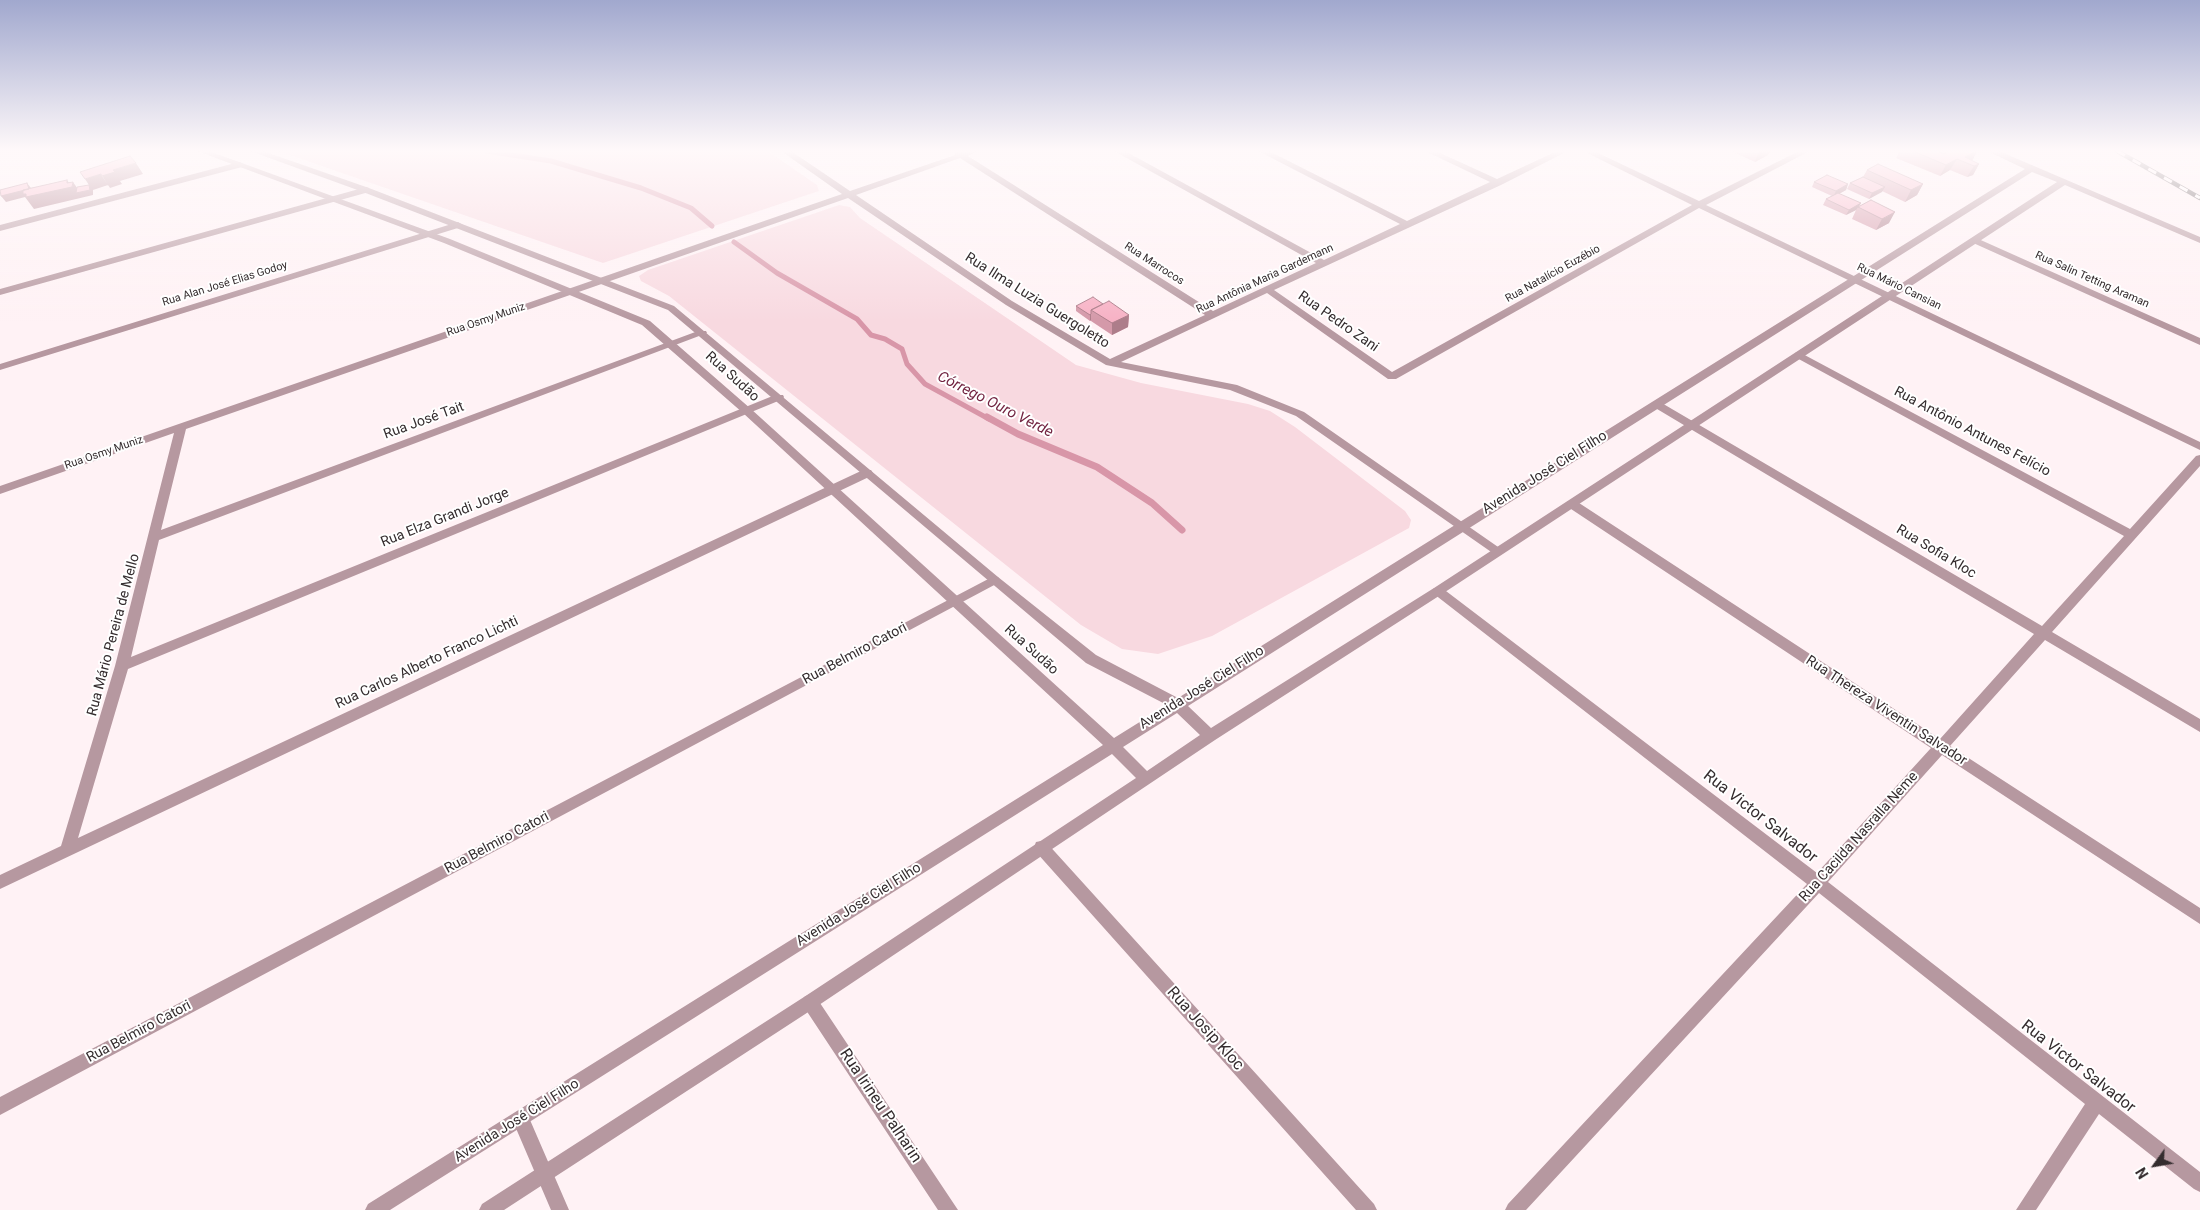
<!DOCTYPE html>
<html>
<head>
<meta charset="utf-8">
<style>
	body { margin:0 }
	#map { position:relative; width:2200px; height:1210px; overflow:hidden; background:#fff2f5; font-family:Roboto,sans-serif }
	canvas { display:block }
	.north { position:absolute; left:2130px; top:1140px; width:50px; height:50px; -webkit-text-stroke:4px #fff; paint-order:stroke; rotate:238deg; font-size:14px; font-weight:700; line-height:20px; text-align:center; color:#342c2e }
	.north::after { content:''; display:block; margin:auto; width:18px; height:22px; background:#342c2e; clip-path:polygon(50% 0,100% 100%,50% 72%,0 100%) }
</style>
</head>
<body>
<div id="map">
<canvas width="2200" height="1210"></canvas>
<div class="north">N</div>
</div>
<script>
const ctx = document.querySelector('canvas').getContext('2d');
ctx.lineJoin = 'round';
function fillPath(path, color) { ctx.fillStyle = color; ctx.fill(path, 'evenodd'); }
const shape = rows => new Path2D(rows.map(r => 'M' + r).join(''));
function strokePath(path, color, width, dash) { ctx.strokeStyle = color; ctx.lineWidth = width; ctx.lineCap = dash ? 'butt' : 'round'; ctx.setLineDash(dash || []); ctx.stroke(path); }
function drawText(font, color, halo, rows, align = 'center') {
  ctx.font = font + ' Roboto,sans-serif'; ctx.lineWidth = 4; ctx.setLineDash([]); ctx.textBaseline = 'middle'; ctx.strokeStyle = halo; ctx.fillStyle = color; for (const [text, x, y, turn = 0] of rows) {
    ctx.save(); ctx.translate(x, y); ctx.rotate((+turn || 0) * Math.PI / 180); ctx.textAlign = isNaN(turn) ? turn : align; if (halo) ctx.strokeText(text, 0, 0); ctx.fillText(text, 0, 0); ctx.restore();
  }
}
const green = shape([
	[278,151,768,151,817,185,819,191,603,263],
	[839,205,850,207,860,218,1076,365,1141,383,1248,404,1270,411,1295,427,1405,511,1411,520,1409,528,1212,636,1158,654,1122,649,1081,625,669,296,641,281,639,276,648,270]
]);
const streamFar1 = shape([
	[486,151,551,161,641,188,691,208,712,226],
	[734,242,777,273,857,319,871,335,885,339,902,349,907,364,925,384,989,419]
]);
const stream = shape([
	[987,417,1018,434,1097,467,1152,503,1182,530]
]);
const minor = shape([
	[781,151,791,151,850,191,955,155,955,151,977,151,968,156,1213,311,1316,263,1114,151,1125,151,1324,260,1400,224,1258,151,1269,151,1407,221,1490,182,1425,151,1436,151,1497,179,1557,151,1568,151,1501,185,1274,290,1392,372,1692,205,1583,151,1594,151,1699,201,1799,151,1810,151,1706,205,2200,442,2200,450,1699,208,1396,379,1388,379,1267,293,1121,362,1237,385,1304,412,1501,549,1503,552,1497,556,1296,416,1230,390,1106,365,1006,305,848,198,186,429,161,530,698,331,706,331,707,333,159,540,131,657,775,395,783,395,784,397,783,399,128,669,78,838,863,470,871,470,873,473,871,476,0,889,0,875,61,846,115,666,174,433,0,494,0,486,842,194,781,151],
	[960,158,1205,315,1110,359,1012,301,856,195,960,158],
	[239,162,242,163,242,167,0,231,0,225,239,162],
	[366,187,369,188,369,192,0,295,0,289,366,187],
	[458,222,463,225,461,227,0,370,0,364,458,222],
	[1974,237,2200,338,2200,345,1971,242,1969,240,1974,237],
	[1799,352,2130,529,2196,456,2200,455,2200,466,2052,632,2200,719,2200,732,2045,640,1950,746,2200,908,2200,924,1942,755,1828,882,2200,1172,2200,1192,2194,1189,2099,1114,2036,1210,2016,1210,2085,1104,1819,893,1526,1210,1505,1210,1508,1204,1807,884,1434,594,1432,591,1434,588,1442,588,1817,873,1931,748,1568,507,1566,504,1568,501,1576,501,1940,739,2034,634,1652,406,1652,402,1660,402,2042,626,2124,536,1795,357,1795,353,1799,352],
	[994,576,998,577,1000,580,998,583,0,1115,0,1097,994,576],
	[1041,841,1046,842,1374,1204,1377,1210,1356,1210,1036,852,1034,847,1036,842,1041,841],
	[810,994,816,997,958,1210,938,1210,804,1007,802,1002,804,997,810,994],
	[521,1110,527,1113,569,1210,551,1210,512,1119,515,1113,521,1110]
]);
const tertiary = shape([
	[197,151,209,151,450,239,650,321,751,409,1114,738,1167,705,1086,663,668,310,363,192,250,151,263,151,369,188,674,306,998,577,1096,655,1178,698,2025,169,1987,151,1999,151,2200,237,2200,243,2065,185,1442,594,1215,740,816,1007,504,1210,479,1210,482,1204,804,997,1136,778,1112,754,390,1210,365,1210,368,1204,1103,745,743,413,642,325,444,243,197,151],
	[2032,172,2057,182,1434,588,1211,728,1188,706,2032,172],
	[1177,713,1200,735,1147,771,1123,747,1177,713]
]);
const rail = shape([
	[2117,151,2200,198]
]);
const wall = shape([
	[1734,151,1770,151,1768,155,1755,162,1733,152],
	[1900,151,1977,151,1972,161,1979,164,1973,175,1967,177,1950,170,1940,176,1896,158],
	[1867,170,1923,184,1917,195,1905,202,1882,191,1869,199,1847,189,1850,183,1863,177],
	[1814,182,1848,184,1846,190,1839,194,1861,203,1859,207,1871,200,1889,223,1876,230,1852,219,1856,210,1846,215,1823,205,1826,199,1832,196,1812,187],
	[1103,304,1129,315,1128,327,1112,335,1091,321,1091,320,1090,321,1076,311,1076,306]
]);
const shadedWall = shape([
	[1759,151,1770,151,1768,155,1755,162],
	[1977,151,1971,163,1965,157],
	[1957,159,1950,170,1940,176,1946,165],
	[136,163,143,174,120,181,122,184,110,188,102,176,113,170],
	[1979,164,1973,175,1967,177,1974,166],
	[101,174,108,185,93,190,93,195,34,209,25,197,6,202,1,196,27,183,31,188,67,183,67,180,72,187,73,182,80,192,89,185,85,179],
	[1848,184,1846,190,1833,197,1836,191],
	[1923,184,1917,195,1905,202,1911,190],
	[1885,187,1882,192,1869,199,1872,193],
	[1861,203,1856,210,1846,215,1849,210],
	[1895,212,1889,223,1876,230,1882,219],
	[1091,314,1091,320,1090,321,1090,315],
	[1129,315,1128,327,1112,335,1112,323]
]);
const building = shape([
	[1913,151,1937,151,1944,154,1949,151,1977,151,1965,157,1979,164,1974,166,1957,159,1946,165,1913,151],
	[130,156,136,163,113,170,115,172,102,176,101,174,85,179,80,172,130,156],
	[1878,164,1923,184,1911,190,1867,170,1878,164],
	[1827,175,1848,184,1836,191,1814,182,1827,175],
	[1863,177,1885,187,1872,193,1850,183,1863,177],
	[67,180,67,183,73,182,72,187,26,197,26,194,23,194,23,190,67,180],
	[27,183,29,189,1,196,0,190,27,183],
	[89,185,90,190,76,193,77,187,89,185],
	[1838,193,1861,203,1849,210,1826,199,1838,193],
	[1871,200,1895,212,1882,219,1858,207,1871,200],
	[1093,297,1103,304,1091,310,1091,314,1090,315,1076,306,1093,297],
	[1109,301,1129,315,1112,323,1091,310,1109,301]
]);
const farStreetnames = [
	["Rua Marrocos",1154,264,33],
	["Rua Natalício Euzébio",1553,274,-29],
	["Rua Antônia Maria Gardemann",1265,279,-25],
	["Rua Salin Tetting Araman",2092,280,24],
	["Rua Alan José Elias Godoy",225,284,-17],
	["Rua Mário Cansian",1899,287,26],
	["Rua Osmy Muniz",486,320,-19],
	["Rua Osmy Muniz",104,453,-19]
];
const streetNames = [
	["Rua Ilma Luzia Guergoletto",1037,301,32],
	["Rua Pedro Zani",1338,322,35],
	["Rua Sudão",732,377,42],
	["Rua José Tait",424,421,-20],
	["Rua Antônio Antunes Felício",1972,432,28],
	["Avenida José Ciel Filho",1545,473,-32],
	["Rua Elza Grandi Jorge",445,518,-22],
	["Rua Sofia Kloc",1936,552,31],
	["Rua Mário Pereira de Mello",114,635,-75],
	["Rua Sudão",1031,650,42],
	["Rua Belmiro Catori",855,654,-28],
	["Rua Carlos Alberto Franco Lichti",427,663,-25],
	["Avenida José Ciel Filho",1202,688,-32],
	["Rua Thereza Viventin Salvador",1886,711,33],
	["Rua Cacilda Nasralla Neme",1859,837,-48],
	["Rua Belmiro Catori",497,843,-28],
	["Avenida José Ciel Filho",859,905,-32],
	["Rua Belmiro Catori",139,1032,-28],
	["Avenida José Ciel Filho",517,1121,-32]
];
const waterNames = [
	["Córrego Ouro Verde",995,405,27]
];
const nearStreetnames = [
	["Rua Victor Salvador",1760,817,38],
	["Rua Josip Kloc",1205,1029,48],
	["Rua Victor Salvador",2078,1067,38],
	["Rua Irineu Palharin",880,1106,56]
];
fillPath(green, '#f8d9e0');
strokePath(streamFar1, '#d896a8', 5);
strokePath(stream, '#d896a8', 7);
fillPath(minor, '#b698a0');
fillPath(tertiary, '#b698a0');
strokePath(rail, '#544b4e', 4.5);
strokePath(rail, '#fff', 3, [9]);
fillPath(wall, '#d499a9');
fillPath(shadedWall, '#ad7d8a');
fillPath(building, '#f7b2c5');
strokePath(building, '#ad7d8a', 1);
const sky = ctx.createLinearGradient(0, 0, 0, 321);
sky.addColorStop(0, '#a1a8ce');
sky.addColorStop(0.47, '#fff9fa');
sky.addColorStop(1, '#fff9fa00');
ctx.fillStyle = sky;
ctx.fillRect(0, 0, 2200, 321);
drawText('11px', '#342c2e', '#fff', farStreetnames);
drawText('14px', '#342c2e', '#fff', streetNames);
drawText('italic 15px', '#722441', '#fff', waterNames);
drawText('16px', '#342c2e', '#fff', nearStreetnames);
</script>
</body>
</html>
